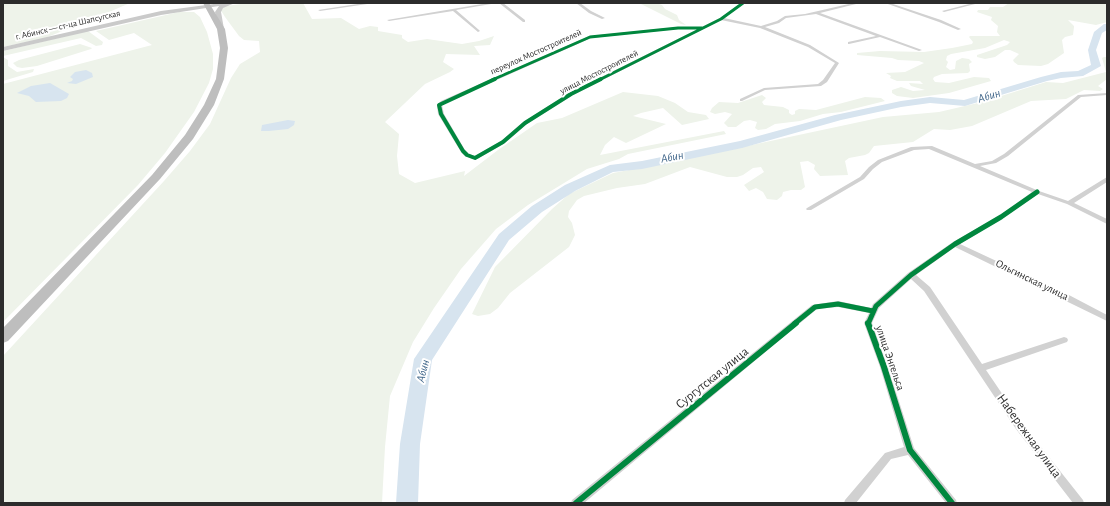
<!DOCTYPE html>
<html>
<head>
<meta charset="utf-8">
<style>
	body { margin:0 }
	#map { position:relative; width:1110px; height:506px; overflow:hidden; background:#fff; font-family:"Alegreya Sans",sans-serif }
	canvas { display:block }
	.frame { position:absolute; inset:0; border:4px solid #2c2c2c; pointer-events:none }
</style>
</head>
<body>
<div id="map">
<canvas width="1110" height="506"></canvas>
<div class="frame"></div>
</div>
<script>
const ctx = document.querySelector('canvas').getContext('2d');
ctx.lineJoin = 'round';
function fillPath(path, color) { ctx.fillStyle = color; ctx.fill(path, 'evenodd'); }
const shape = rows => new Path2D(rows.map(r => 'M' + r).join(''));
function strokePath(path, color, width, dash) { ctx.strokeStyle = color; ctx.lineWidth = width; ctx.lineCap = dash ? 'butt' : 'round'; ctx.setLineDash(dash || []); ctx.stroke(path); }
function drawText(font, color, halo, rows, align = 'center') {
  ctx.font = font + ' "Alegreya Sans",sans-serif'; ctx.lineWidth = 4; ctx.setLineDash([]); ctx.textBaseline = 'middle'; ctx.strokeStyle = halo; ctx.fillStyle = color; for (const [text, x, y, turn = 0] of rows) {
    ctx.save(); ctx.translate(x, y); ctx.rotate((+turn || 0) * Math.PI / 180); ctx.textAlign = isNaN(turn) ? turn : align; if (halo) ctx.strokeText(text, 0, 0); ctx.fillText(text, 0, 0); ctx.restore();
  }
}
const green = shape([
	[3,3,130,3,95,18,45,38,3,47],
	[248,3,303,3,312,19,341,18,359,29,370,26,378,27,378,31,402,35,402,38,408,42,427,39,462,44,479,41,494,36,490,45,474,46,480,55,446,54,443,62,454,69,450,72,425,84,385,122,399,134,397,156,399,174,415,183,465,171,464,176,498,150,537,123,562,118,623,92,658,96,675,103,688,112,706,115,709,119,682,125,663,108,641,113,633,116,666,124,626,143,614,137,605,145,600,155,724,131,726,134,628,154,619,159,587,169,528,205,496,229,461,269,434,308,413,342,390,396,385,447,382,503,3,503,3,356,164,181,190,151,210,124,231,78,240,64,260,52,259,41,244,40,239,36,225,17,220,9,226,6],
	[639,3,656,3,662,5,665,9,677,15,679,20,686,25,681,24],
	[1009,3,1107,3,1107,22,1096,25,1068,20,1074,26,1074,27,1073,35,1065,37,1062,40,1064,53,1048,64,1041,66,1018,65,1014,62,1013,60,1019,54,1010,50,1005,50,995,57,985,59,977,57,977,55,1007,45,1010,42,1004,40,985,48,951,54,947,56,946,60,948,62,946,67,950,70,955,69,956,61,962,58,969,59,972,62,969,64,970,71,968,73,942,74,934,77,933,79,935,82,949,83,974,77,989,78,991,81,949,93,913,98,897,96,892,93,892,90,901,87,913,91,925,90,911,86,909,83,923,84,920,81,897,81,890,78,891,76,886,73,905,72,924,63,919,61,898,60,892,58,857,55,857,53,880,51,924,52,952,48,972,44,973,42,969,37,970,36,1000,36,997,32,998,26,991,20,992,17,977,12,978,10,988,10,990,7,1003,7],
	[179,12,194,12,200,17,207,32,213,54,213,69,209,83,194,112,165,153,138,185,3,322,3,84,152,45,134,33,109,40,96,31],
	[88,31,103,42,102,45,96,46,81,38,3,56,3,51],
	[80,44,92,48,91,49,37,66,22,68,17,67,13,63,19,60],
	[3,57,8,60,8,66,17,72,34,69,33,72,3,81],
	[1104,57,1107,57,1107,79,1098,86,1103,89,1100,91,1084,90,1066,99,1031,101,972,126,950,130,934,129,913,142,874,146,869,153,865,155,849,158,845,161,848,175,820,176,814,169,815,165,808,161,800,162,805,187,801,190,791,190,783,192,782,196,777,200,767,199,763,192,756,188,749,191,744,185,764,172,761,167,753,168,743,175,737,177,727,177,690,167,645,184,617,188,584,196,577,200,569,211,568,217,572,223,575,235,569,247,510,293,498,308,490,314,478,316,472,314,495,267,552,209,569,194,613,173,672,162,883,117,939,112,982,102,1046,82,1063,83,1106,72,1102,58],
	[762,95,766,98,762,102,764,105,783,107,789,110,789,113,792,115,795,114,795,111,799,109,816,110,865,97,881,98,885,101,841,112,823,114,800,121,775,124,766,129,758,130,755,128,757,122,750,120,744,121,736,127,728,127,724,123,732,114,725,112,715,114,710,112,712,108,719,102,738,103]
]);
const water = shape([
	[86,70,92,73,93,77,76,84,67,83,72,81,73,79,70,77,75,72],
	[50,83,69,94,67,98,61,101,36,102,29,96,17,93,31,86],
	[288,120,295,121,294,125,288,129,269,131,261,131,262,125]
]);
const river = shape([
	[1104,24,1107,24,1107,30,1102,33,1096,50,1101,66,1083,76,1061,78,1047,81,965,106,930,103,901,107,841,120,742,148,642,169,613,172,575,191,542,212,509,240,432,360,420,444,418,503,396,503,400,444,414,359,499,234,532,206,565,185,610,165,642,161,740,141,835,115,901,101,930,97,964,100,1041,77,1061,72,1078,71,1091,65,1088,50,1094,32,1104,24]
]);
const street = shape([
	[364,3,374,3,320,11,318,10,364,3],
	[488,3,497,3,456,10,479,30,480,31,478,32,453,11,389,21,387,20,488,3],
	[499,3,503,3,525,20,525,22,523,22,499,3],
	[576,3,580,3,591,11,605,18,602,19,589,13,576,3],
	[741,3,745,3,724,18,761,26,777,21,785,16,805,14,853,3,860,3,820,13,922,50,919,51,880,37,849,44,848,44,848,42,876,36,816,14,786,18,779,23,765,27,810,45,839,63,827,82,821,86,765,90,742,101,740,101,740,99,764,88,818,84,823,80,835,63,808,47,760,28,721,20,573,95,527,124,505,143,477,159,473,159,465,156,461,152,438,114,437,105,441,101,589,36,678,27,702,27,720,18,741,3],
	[678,29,698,29,569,93,523,122,501,141,475,156,469,154,465,150,444,114,442,105,445,103,591,38,678,29],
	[885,3,890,3,941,20,961,29,958,30,939,22,885,3],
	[973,3,979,3,944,12,942,11,973,3],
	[1107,93,1107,95,1081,97,1008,156,996,163,980,166,1039,191,1068,201,1107,177,1107,182,1074,203,1107,219,1107,224,1067,204,1038,194,1003,218,960,244,1067,294,1107,315,1107,321,955,247,916,275,930,287,982,364,1061,338,1064,337,1067,338,1068,340,1067,342,986,370,1022,423,1083,500,1084,503,1073,503,1016,429,924,291,911,279,879,308,872,323,888,367,914,448,956,500,957,503,946,503,908,455,891,459,856,503,844,503,845,500,885,453,904,447,880,367,864,323,869,313,838,307,817,309,584,503,571,503,572,500,812,305,838,301,871,308,873,304,908,273,953,242,999,216,1032,192,929,149,914,150,882,162,873,169,864,179,811,210,807,210,806,209,807,208,860,177,869,167,878,160,911,147,932,146,975,164,992,161,1004,154,1078,95,1107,93]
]);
const secondary = shape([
	[221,3,235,3,223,8,221,12,224,29,221,31,218,29,215,12,219,6,161,15,3,51,3,47,161,11,221,3]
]);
const highway = shape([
	[203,3,209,3,225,29,228,48,224,79,214,105,193,139,160,179,8,341,3,343,3,328,152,175,185,135,204,105,216,79,220,48,217,29,203,3]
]);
const cyclewayFar3 = shape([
	[492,80,590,37,678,28,702,28],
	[599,80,721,19,743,3]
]);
const cyclewayFar2 = shape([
	[495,79,439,105,441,114,463,151,467,155,475,158,503,142,525,123,571,94,601,79]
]);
const cyclewayFar1 = shape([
	[794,324,815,307,838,304,873,311],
	[868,324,876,306,911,275,955,244,1001,217,1037,192]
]);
const cycleway = shape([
	[868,323,884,367,910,450,952,503],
	[576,503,796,323]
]);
const farStreetnames = [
	["г. Абинск — ст-ца Шапсугская",68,25,-13],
	["переулок Мостостроителей",536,52,-24],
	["улица Мостостроителей",599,72,-27]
];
const streetNames = [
	["Ольгинская улица",1032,280,26],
	["улица Энгельса",890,358,71]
];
const waterNames = [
	["Абин",989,96,-17],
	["Абин",672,157,-11],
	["Абин",423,371,-76]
];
const nearStreetnames = [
	["Сургутская улица",712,378,-39],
	["Набережная улица",1029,436,54]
];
fillPath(green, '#eef3ea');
fillPath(water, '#d7e4ef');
fillPath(river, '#d7e4ef');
fillPath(street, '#d1d1d1');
fillPath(secondary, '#cacaca');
fillPath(highway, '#bebebe');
strokePath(cyclewayFar3, '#00873e', 3);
strokePath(cyclewayFar2, '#00873e', 4);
strokePath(cyclewayFar1, '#00873e', 5);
strokePath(cycleway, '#00873e', 6);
drawText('9px', '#2c2c2c', '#fff', farStreetnames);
drawText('11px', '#2c2c2c', '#fff', streetNames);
drawText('italic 12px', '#3f6589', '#fff', waterNames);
drawText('13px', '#2c2c2c', '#fff', nearStreetnames);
</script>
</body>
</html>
